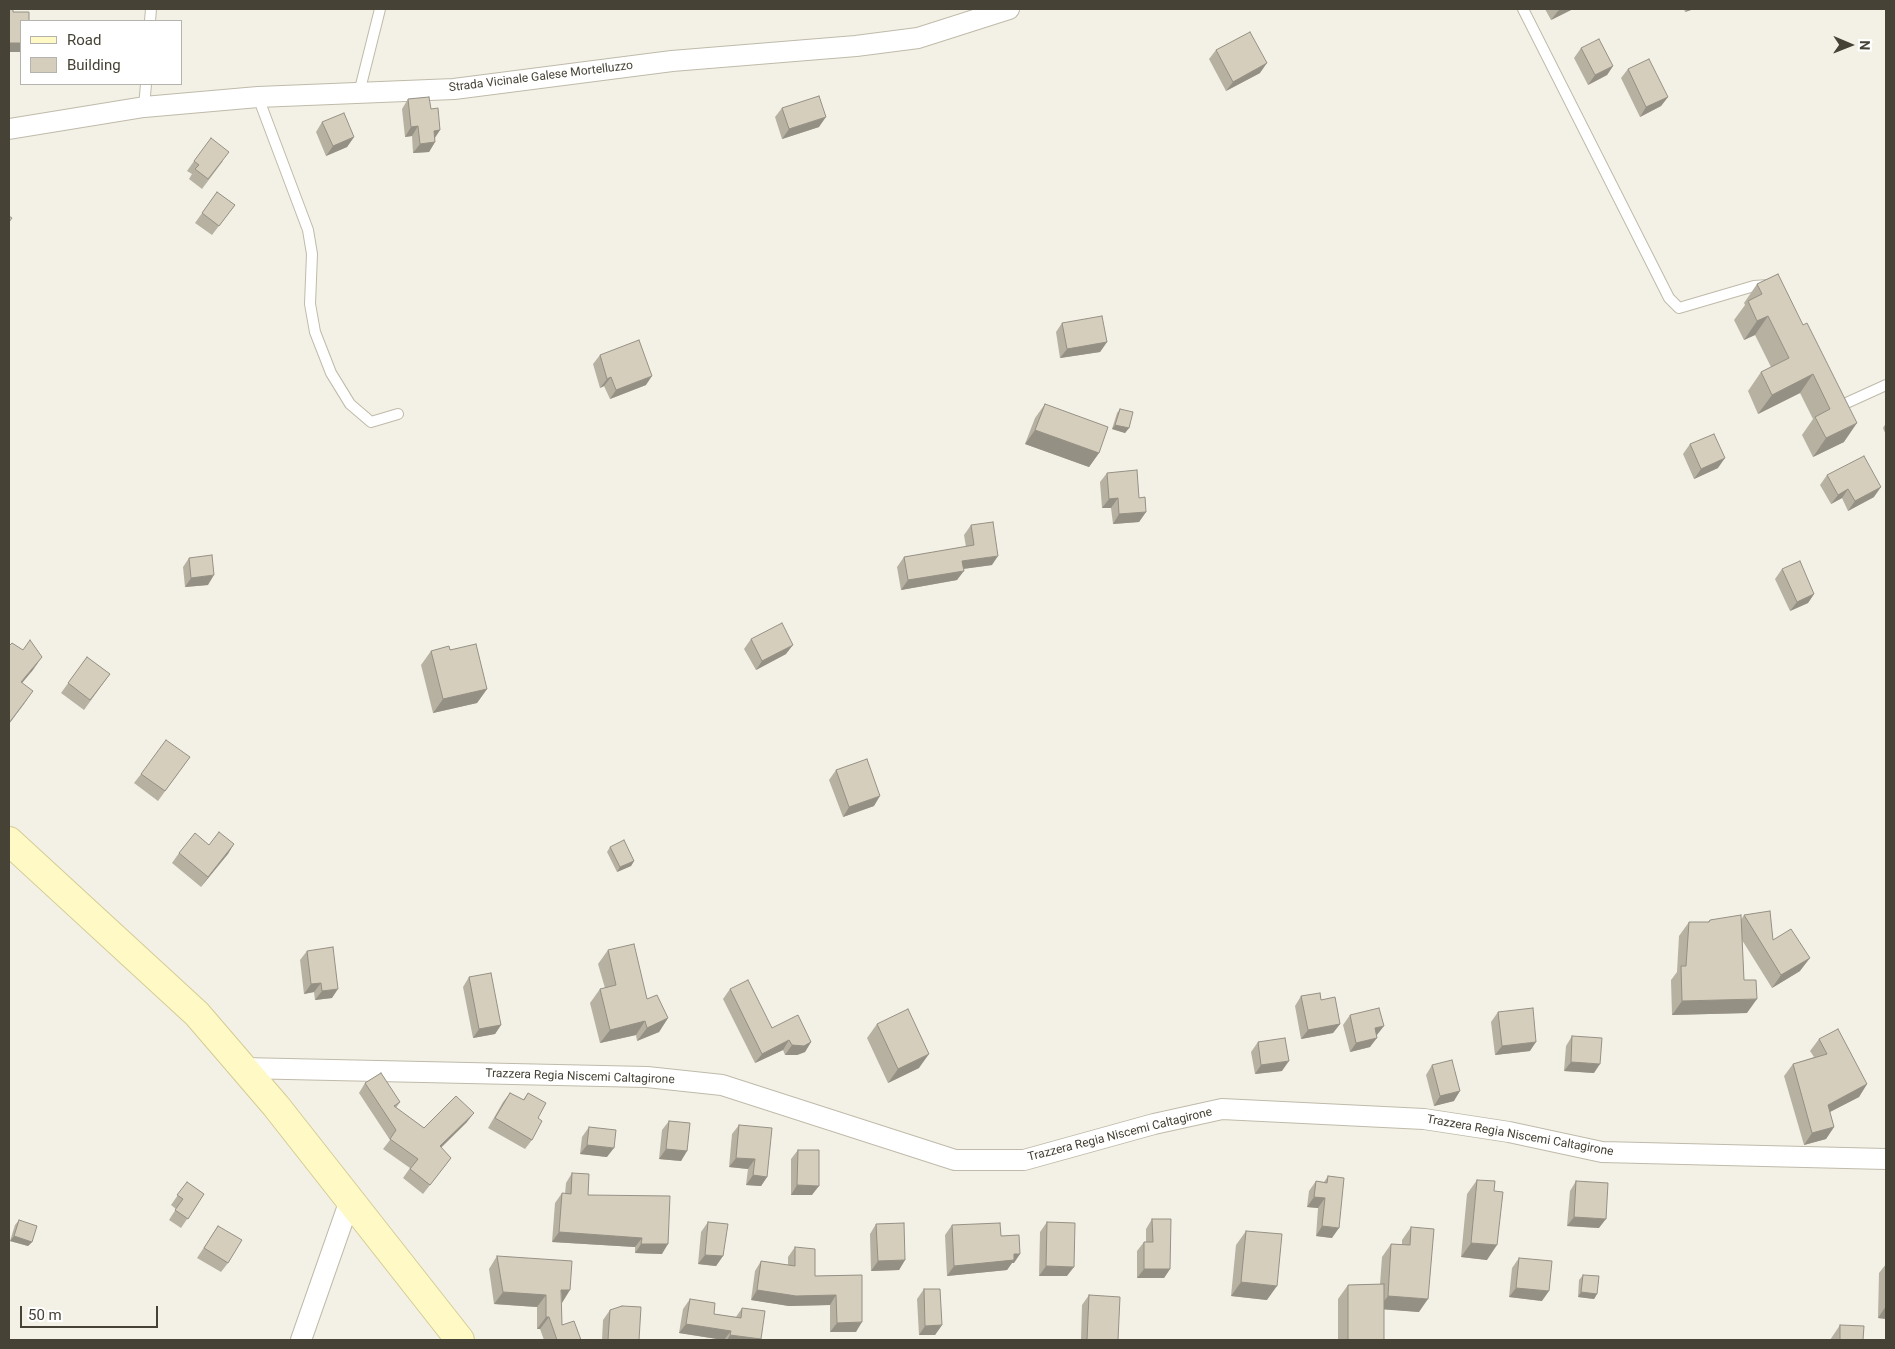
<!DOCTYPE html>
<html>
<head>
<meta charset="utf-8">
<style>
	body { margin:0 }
	#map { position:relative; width:1895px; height:1349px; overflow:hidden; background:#f3f1e6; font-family:Roboto,sans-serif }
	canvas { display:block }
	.frame { position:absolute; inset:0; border:10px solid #464235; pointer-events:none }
	.legend { position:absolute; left:20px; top:20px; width:162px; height:65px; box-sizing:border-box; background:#fff; border:1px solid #b5b3ae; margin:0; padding:6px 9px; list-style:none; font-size:15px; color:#464235 }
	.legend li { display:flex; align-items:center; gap:10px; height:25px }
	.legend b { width:25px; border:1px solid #b5b3ae }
	.north { position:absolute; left:1825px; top:20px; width:50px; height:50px; -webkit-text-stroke:4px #fff; paint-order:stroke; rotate:91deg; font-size:14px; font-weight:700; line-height:20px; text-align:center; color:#464235 }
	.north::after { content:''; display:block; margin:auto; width:18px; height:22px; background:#464235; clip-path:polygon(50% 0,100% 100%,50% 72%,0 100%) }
	.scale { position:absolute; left:20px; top:1306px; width:138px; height:22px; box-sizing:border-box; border:2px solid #464235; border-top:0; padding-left:6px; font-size:15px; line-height:18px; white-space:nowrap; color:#464235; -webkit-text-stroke:4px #fff; paint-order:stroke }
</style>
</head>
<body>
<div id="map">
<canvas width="1895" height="1349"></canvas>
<div class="frame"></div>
<ul class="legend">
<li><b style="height:6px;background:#fff9c5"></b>Road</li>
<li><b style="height:14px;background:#d5cebc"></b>Building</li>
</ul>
<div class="north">N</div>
<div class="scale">50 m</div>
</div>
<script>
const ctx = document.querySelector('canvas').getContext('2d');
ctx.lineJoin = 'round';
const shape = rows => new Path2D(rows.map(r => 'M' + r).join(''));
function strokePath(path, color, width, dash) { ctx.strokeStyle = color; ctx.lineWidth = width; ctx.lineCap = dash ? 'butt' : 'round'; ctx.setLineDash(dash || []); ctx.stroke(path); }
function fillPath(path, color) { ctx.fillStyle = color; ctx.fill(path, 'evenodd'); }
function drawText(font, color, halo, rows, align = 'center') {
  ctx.font = font + ' Roboto,sans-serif'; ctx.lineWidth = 4; ctx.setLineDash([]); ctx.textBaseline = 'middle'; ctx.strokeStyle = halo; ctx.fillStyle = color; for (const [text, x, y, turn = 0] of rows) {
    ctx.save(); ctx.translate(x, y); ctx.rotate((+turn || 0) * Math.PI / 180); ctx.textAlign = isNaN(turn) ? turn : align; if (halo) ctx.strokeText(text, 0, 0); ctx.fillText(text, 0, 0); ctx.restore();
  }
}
const lane = shape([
	[1523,9,1669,298,1679,308,1754,286,1769,285],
	[150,21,151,9],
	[359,93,380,9],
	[258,97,308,230,312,254,310,304,315,332,331,373,350,404,371,422,398,414],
	[144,107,146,84],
	[1836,403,1842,405,1886,385]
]);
const street = shape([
	[9,129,144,107,258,97,454,89,672,61,856,46,918,38,1009,9],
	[243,1068,647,1077,722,1085,955,1160,1024,1160,1154,1124,1222,1109,1424,1119,1509,1132,1602,1152,1886,1159],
	[301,1340,350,1200]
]);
const secondary = shape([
	[9,841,197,1014,276,1106,460,1340]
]);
const wall = shape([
	[1545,9,1573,9,1551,20],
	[1684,9,1694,9,1685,12],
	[1581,48,1613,66,1607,75,1588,85,1574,58],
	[1216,50,1260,73,1226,91,1209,59],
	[1628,69,1668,97,1661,106,1640,117,1621,78],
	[408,99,431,109,440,130,435,138,435,142,429,152,413,153,412,136,405,137,402,109],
	[782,108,819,127,782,139,775,117],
	[322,122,354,137,347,147,326,156,316,132],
	[194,161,223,161,202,189,189,179,192,174,187,171],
	[217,192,235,205,212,235,195,223],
	[1778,274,1844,442,1813,457,1802,435,1813,419,1800,393,1758,414,1748,391,1761,372,1771,367,1755,335,1744,340,1734,320,1745,305,1744,303,1757,284],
	[1062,323,1107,342,1100,352,1060,358,1056,332],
	[600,355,646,385,610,399,604,386,600,388,593,364],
	[1045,404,1099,453,1089,467,1025,444,1035,418],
	[1120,409,1129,428,1125,433,1112,429,1117,413],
	[1886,423,1886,435,1883,428],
	[1690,444,1718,468,1694,479,1683,454],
	[1107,473,1146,512,1139,522,1113,524,1111,508,1102,508,1100,482],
	[1827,475,1874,497,1848,511,1842,498,1831,504,1820,485],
	[971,525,992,565,963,569,957,580,901,590,897,567,904,557,966,547,964,535],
	[189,558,208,585,185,587,183,567],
	[1782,569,1814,594,1808,603,1790,611,1775,579],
	[751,639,786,654,756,670,744,649],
	[450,650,487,689,477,703,433,713,421,665,431,651],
	[87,657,110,674,84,710,61,693],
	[190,757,158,801,134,783,141,774],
	[836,770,874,806,843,817,829,780],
	[234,844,201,887,172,863,179,853,209,845],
	[610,847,634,861,631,866,617,872,607,852],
	[1744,915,1773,940,1800,971,1772,988,1742,940,1744,980,1747,1013,1672,1015,1671,980,1677,972,1679,936,1689,922,1708,922,1710,920,1741,920],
	[608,950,647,999,668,1018,659,1032,637,1041,636,1035,600,1043,590,1003,600,989,605,988,598,964],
	[307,951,332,998,315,1000,314,992,304,994,300,960],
	[469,977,501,1025,495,1034,473,1038,463,987],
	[730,989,772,1028,811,1042,805,1052,797,1055,785,1055,783,1050,755,1063,723,999],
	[1301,996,1340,1024,1333,1033,1301,1039,1295,1006],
	[1498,1012,1530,1051,1495,1055,1491,1022],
	[1350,1015,1377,1035,1376,1036,1370,1047,1350,1052,1343,1025],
	[877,1024,919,1068,888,1083,867,1038],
	[1572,1036,1594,1073,1564,1071,1566,1046],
	[1819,1039,1867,1084,1859,1097,1830,1112,1834,1127,1826,1139,1804,1145,1784,1076,1793,1064,1814,1057,1810,1051],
	[1258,1042,1282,1071,1255,1074,1251,1052],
	[1432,1065,1454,1101,1434,1106,1426,1075],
	[365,1083,400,1102,396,1108,424,1128,467,1122,441,1148,451,1158,423,1194,403,1178,410,1168,383,1149,390,1140,359,1093],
	[510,1093,523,1100,528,1093,532,1140,525,1149,488,1128,503,1102],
	[669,1121,687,1151,681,1161,659,1159,662,1130],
	[739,1125,767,1177,761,1186,746,1185,748,1169,729,1167,732,1134],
	[589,1127,607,1157,580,1154,582,1137],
	[798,1150,812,1195,791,1195,791,1159],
	[572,1173,588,1195,662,1254,635,1253,635,1247,552,1242,555,1203,562,1193,565,1194,566,1183],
	[1328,1176,1332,1238,1316,1236,1318,1208,1307,1207,1309,1191,1316,1181,1324,1182],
	[1477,1180,1494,1191,1487,1260,1461,1257,1467,1194],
	[1576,1181,1599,1228,1567,1226,1570,1191],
	[187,1182,204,1194,181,1228,169,1220,176,1209,171,1205],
	[1152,1219,1170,1269,1164,1278,1137,1278,1137,1251,1144,1242,1146,1242,1146,1229],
	[19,1220,32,1242,28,1246,10,1241,15,1225],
	[708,1222,723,1256,716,1266,698,1264,701,1232],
	[1047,1222,1067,1276,1039,1276,1040,1232],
	[876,1224,905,1260,899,1270,871,1271,870,1234],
	[952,1225,1001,1236,1014,1263,1012,1263,1007,1270,947,1276,945,1235],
	[218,1226,228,1263,221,1272,197,1258],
	[1411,1227,1419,1312,1384,1309,1384,1340,1338,1340,1338,1299,1348,1285,1380,1284,1382,1257,1391,1244,1402,1244,1402,1240],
	[1246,1231,1267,1300,1231,1296,1236,1245],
	[795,1247,815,1276,862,1275,856,1332,830,1332,830,1305,789,1306,751,1300,755,1271,761,1261,788,1265,788,1257],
	[497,1256,561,1303,562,1325,581,1340,544,1340,540,1329,537,1329,537,1307,494,1304,489,1269],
	[1519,1258,1542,1301,1509,1297,1512,1268],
	[1886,1264,1886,1319,1878,1318,1879,1273],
	[1583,1275,1597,1294,1594,1299,1578,1297,1579,1280],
	[924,1289,942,1325,935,1335,919,1335,917,1299],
	[1089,1295,1118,1340,1081,1340,1082,1305],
	[690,1299,714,1314,736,1317,742,1308,761,1339,760,1340,723,1340,679,1333,683,1309],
	[610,1310,639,1340,602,1340,603,1320],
	[1840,1325,1863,1340,1830,1340]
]);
const shadedWall = shape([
	[1561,9,1573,9,1551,20,1558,11],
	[1688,9,1694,9,1685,12],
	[9,43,21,43,21,52,9,52],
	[1267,63,1260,73,1226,91,1233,82],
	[1613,66,1607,75,1588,85,1595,75],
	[1668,97,1661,106,1640,117,1646,107],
	[826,117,819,127,782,139,789,129],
	[418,126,412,136,405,137,411,127],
	[440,130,433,140,434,131],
	[354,137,347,147,326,156,333,146],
	[435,142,429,152,413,153,420,144],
	[1768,316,1755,335,1744,340,1757,321],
	[1107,342,1100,352,1060,358,1067,349],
	[1813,374,1800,393,1758,414,1772,395],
	[652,376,646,385,610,399,616,390],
	[611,377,604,386,600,388,607,379],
	[1857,423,1844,442,1813,457,1826,438],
	[1115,425,1129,428,1125,433,1112,429],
	[1035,430,1099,453,1089,467,1025,444],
	[1725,458,1718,468,1694,479,1701,469],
	[1881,487,1874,497,1848,511,1855,501],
	[1848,489,1842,498,1831,504,1838,495],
	[1118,498,1111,508,1102,508,1109,499],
	[1146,512,1139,522,1113,524,1119,514],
	[998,556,992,565,955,570,962,561],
	[964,571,957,580,901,590,908,580],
	[214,575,208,585,185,587,191,578],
	[1814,594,1808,603,1790,611,1797,602],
	[793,645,786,654,756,670,762,661],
	[42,657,33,670,12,695,21,682],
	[487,689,477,703,433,713,443,699],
	[33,691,24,704,9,724,9,723],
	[880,796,874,806,843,817,849,807],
	[234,844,228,854,201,887,208,877],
	[634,861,631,866,617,872,620,867],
	[1810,958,1800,971,1772,988,1781,975],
	[321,983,314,992,304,994,311,984],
	[338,989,332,998,315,1000,322,991],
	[1757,999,1747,1013,1672,1015,1682,1001],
	[668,1018,659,1032,637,1041,647,1028],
	[645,1021,636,1035,600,1043,610,1030],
	[1340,1024,1333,1033,1301,1039,1308,1030],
	[501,1025,495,1034,473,1038,479,1029],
	[1384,1026,1377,1035,1368,1038,1375,1028],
	[1377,1038,1370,1047,1350,1052,1356,1043],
	[789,1040,783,1050,755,1063,762,1054],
	[811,1042,805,1052,797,1055,785,1055,792,1045],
	[1536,1042,1530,1051,1495,1055,1502,1046],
	[929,1054,919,1068,888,1083,898,1069],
	[1289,1061,1282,1071,1255,1074,1261,1065],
	[1571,1062,1600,1064,1594,1073,1564,1071],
	[1867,1084,1859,1097,1820,1117,1828,1105],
	[1460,1091,1454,1101,1434,1106,1440,1096],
	[474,1113,467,1122,433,1155,440,1146],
	[1834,1127,1826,1139,1804,1145,1812,1133],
	[587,1145,614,1148,607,1157,580,1154],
	[666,1149,687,1151,681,1161,659,1159],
	[736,1158,755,1159,748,1169,729,1167],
	[753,1175,767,1177,761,1186,746,1185],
	[797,1185,819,1186,812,1195,791,1195],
	[1314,1197,1325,1198,1318,1208,1307,1207],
	[1574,1217,1606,1219,1599,1228,1567,1226],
	[1322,1226,1339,1228,1332,1238,1316,1236],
	[559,1232,642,1238,635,1247,552,1242],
	[14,1236,32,1242,28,1246,10,1241],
	[1471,1243,1497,1245,1487,1260,1461,1257],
	[641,1244,668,1244,662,1254,635,1253],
	[1014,1254,1020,1254,1014,1263,1012,1263,1007,1270,947,1276,954,1266],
	[705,1255,723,1256,716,1266,698,1264],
	[905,1260,899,1270,871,1271,878,1261],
	[1046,1266,1074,1267,1067,1276,1039,1276],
	[1144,1269,1170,1269,1164,1278,1137,1278],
	[1241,1282,1277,1286,1267,1300,1231,1296],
	[1516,1288,1549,1291,1542,1301,1509,1297],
	[561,1290,570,1290,562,1303],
	[757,1290,836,1295,830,1305,789,1306,751,1300],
	[503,1292,546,1295,537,1307,494,1304],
	[1581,1292,1597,1294,1594,1299,1578,1297],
	[1388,1296,1428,1299,1419,1312,1378,1309],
	[1886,1306,1886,1319,1878,1318],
	[546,1317,549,1317,540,1329,537,1329],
	[862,1322,856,1332,830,1332,837,1323],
	[686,1324,731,1331,724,1340,679,1333],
	[942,1325,935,1335,919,1335,925,1326],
	[730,1335,761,1339,760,1340,727,1340]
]);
const building = shape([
	[9,9,13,9,13,12,29,12,29,21,21,21,21,43,9,43,9,9],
	[1250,32,1267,63,1233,82,1216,50,1250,32],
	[1599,39,1613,66,1595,75,1581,48,1599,39],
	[1649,59,1668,97,1646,107,1628,69,1649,59],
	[819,96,826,117,789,129,782,108,819,96],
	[429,97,431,109,438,108,440,130,434,131,435,142,420,144,418,126,411,127,408,99,429,97],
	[344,113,354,137,333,146,322,122,344,113],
	[211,138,229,152,208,179,195,169,199,165,194,161,211,138],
	[217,192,235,205,219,226,202,213,217,192],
	[9,216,12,218,9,222,9,216],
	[1778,274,1803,325,1807,323,1857,423,1826,438,1815,417,1830,409,1813,374,1772,395,1761,372,1789,358,1768,316,1757,321,1748,301,1762,294,1757,284,1778,274],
	[1102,316,1107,342,1067,349,1062,323,1102,316],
	[639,340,652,376,616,390,611,377,607,379,600,355,639,340],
	[1045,404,1108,427,1099,453,1035,430,1045,404],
	[1120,409,1133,412,1129,428,1115,425,1120,409],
	[1714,434,1725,458,1701,469,1690,444,1714,434],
	[1864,456,1881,487,1855,501,1848,489,1838,495,1827,475,1864,456],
	[1137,470,1139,498,1145,497,1146,512,1119,514,1118,498,1109,499,1107,473,1137,470],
	[993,522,998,556,962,561,964,571,908,580,904,557,974,545,971,525,993,522],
	[212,555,214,575,191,578,189,558,212,555],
	[1800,561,1814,594,1797,602,1782,569,1800,561],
	[782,623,793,645,762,661,751,639,782,623],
	[30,640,42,657,21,682,33,691,9,723,9,646,12,643,23,650,30,640],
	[476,644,487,689,443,699,431,651,449,646,450,650,476,644],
	[87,657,110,674,90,700,68,683,87,657],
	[166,740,190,757,165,791,141,774,166,740],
	[867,759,880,796,849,807,836,770,867,759],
	[219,832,234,844,208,877,179,853,195,833,209,845,219,832],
	[624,840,634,861,620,867,610,847,624,840],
	[1770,911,1773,940,1791,929,1810,958,1781,975,1744,915,1770,911],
	[1741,915,1744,980,1756,980,1757,999,1682,1001,1681,966,1686,966,1689,922,1709,922,1710,920,1741,915],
	[634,944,647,999,657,995,668,1018,647,1028,645,1021,610,1030,600,989,616,985,608,950,634,944],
	[333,947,338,989,322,991,321,983,311,984,307,951,333,947],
	[491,973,501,1025,479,1029,469,977,491,973],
	[748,980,772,1028,798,1015,811,1042,804,1046,792,1045,789,1040,762,1054,730,989,748,980],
	[1320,993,1321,1000,1335,997,1340,1024,1308,1030,1301,996,1320,993],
	[1379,1008,1384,1026,1375,1028,1377,1038,1356,1043,1350,1015,1379,1008],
	[1533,1008,1536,1042,1502,1046,1498,1012,1533,1008],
	[908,1009,929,1054,898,1069,877,1024,908,1009],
	[1838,1029,1867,1084,1828,1105,1834,1127,1812,1133,1793,1064,1827,1054,1819,1039,1838,1029],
	[1572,1036,1602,1038,1600,1064,1571,1062,1572,1036],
	[1285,1038,1289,1061,1261,1065,1258,1042,1285,1038],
	[1452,1060,1460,1091,1440,1096,1432,1065,1452,1060],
	[381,1073,400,1102,394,1106,424,1128,456,1096,474,1113,440,1146,451,1158,430,1185,410,1169,418,1159,390,1139,396,1130,365,1083,381,1073],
	[510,1093,524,1100,528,1093,546,1103,538,1118,542,1121,532,1140,495,1118,510,1093],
	[669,1121,690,1123,687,1151,666,1149,669,1121],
	[739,1125,772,1128,767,1177,753,1175,755,1159,736,1158,739,1125],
	[589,1127,616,1130,614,1148,587,1145,589,1127],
	[798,1150,819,1150,819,1186,797,1185,798,1150],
	[572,1173,589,1174,588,1195,670,1196,668,1244,641,1244,642,1238,559,1232,562,1193,571,1194,572,1173],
	[1328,1176,1344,1178,1339,1228,1322,1226,1325,1198,1314,1197,1316,1181,1327,1183,1328,1176],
	[1477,1180,1495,1181,1494,1191,1503,1192,1497,1245,1471,1243,1477,1180],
	[1576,1181,1608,1183,1606,1219,1574,1217,1576,1181],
	[187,1182,204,1194,188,1219,175,1210,183,1199,177,1195,187,1182],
	[1152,1219,1171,1219,1170,1269,1144,1269,1144,1242,1153,1242,1152,1219],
	[19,1220,37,1226,32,1242,14,1236,19,1220],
	[708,1222,728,1224,723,1256,705,1255,708,1222],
	[1047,1222,1075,1223,1074,1267,1046,1266,1047,1222],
	[904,1223,905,1260,878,1261,876,1224,904,1223],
	[1000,1223,1001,1236,1019,1235,1020,1254,1014,1254,1014,1260,954,1266,952,1225,1000,1223],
	[218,1226,242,1240,228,1263,204,1248,218,1226],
	[1411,1227,1434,1229,1428,1299,1388,1296,1391,1244,1410,1245,1411,1227],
	[1246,1231,1282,1234,1277,1286,1241,1282,1246,1231],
	[795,1247,815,1249,815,1276,862,1275,862,1322,837,1323,836,1295,796,1296,757,1290,761,1261,795,1266,795,1247],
	[497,1256,572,1261,570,1290,561,1290,562,1325,574,1321,581,1340,557,1340,549,1317,546,1317,546,1295,503,1292,497,1256],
	[1519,1258,1552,1261,1549,1291,1516,1288,1519,1258],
	[1583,1275,1599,1276,1597,1294,1581,1292,1583,1275],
	[1384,1284,1384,1340,1348,1340,1348,1285,1384,1284],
	[924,1289,940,1289,942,1325,925,1326,924,1289],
	[1089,1295,1120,1297,1118,1340,1087,1340,1089,1295],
	[690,1299,715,1303,714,1314,741,1318,742,1308,765,1311,761,1339,730,1335,731,1331,686,1324,690,1299],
	[622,1306,641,1307,639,1340,608,1340,610,1310,622,1306],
	[1840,1325,1864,1326,1863,1340,1840,1340,1840,1325]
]);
const streetNames = [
	["Strada Vicinale Galese Mortelluzzo",541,77,-7],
	["Trazzera Regia Niscemi Caltagirone",580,1077,2],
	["Trazzera Regia Niscemi Caltagirone",1120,1135,-14],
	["Trazzera Regia Niscemi Caltagirone",1520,1136,10]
];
strokePath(lane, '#bfbaa9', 12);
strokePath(street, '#bfbaa9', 22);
strokePath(secondary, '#d4cc96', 30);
strokePath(lane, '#fff', 10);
strokePath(street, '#fff', 20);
strokePath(secondary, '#fff9c5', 28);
fillPath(wall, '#b7b1a2');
fillPath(shadedWall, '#959084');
fillPath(building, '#d5cebc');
strokePath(building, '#959084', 1);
drawText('12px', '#464235', '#fff', streetNames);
</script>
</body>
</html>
